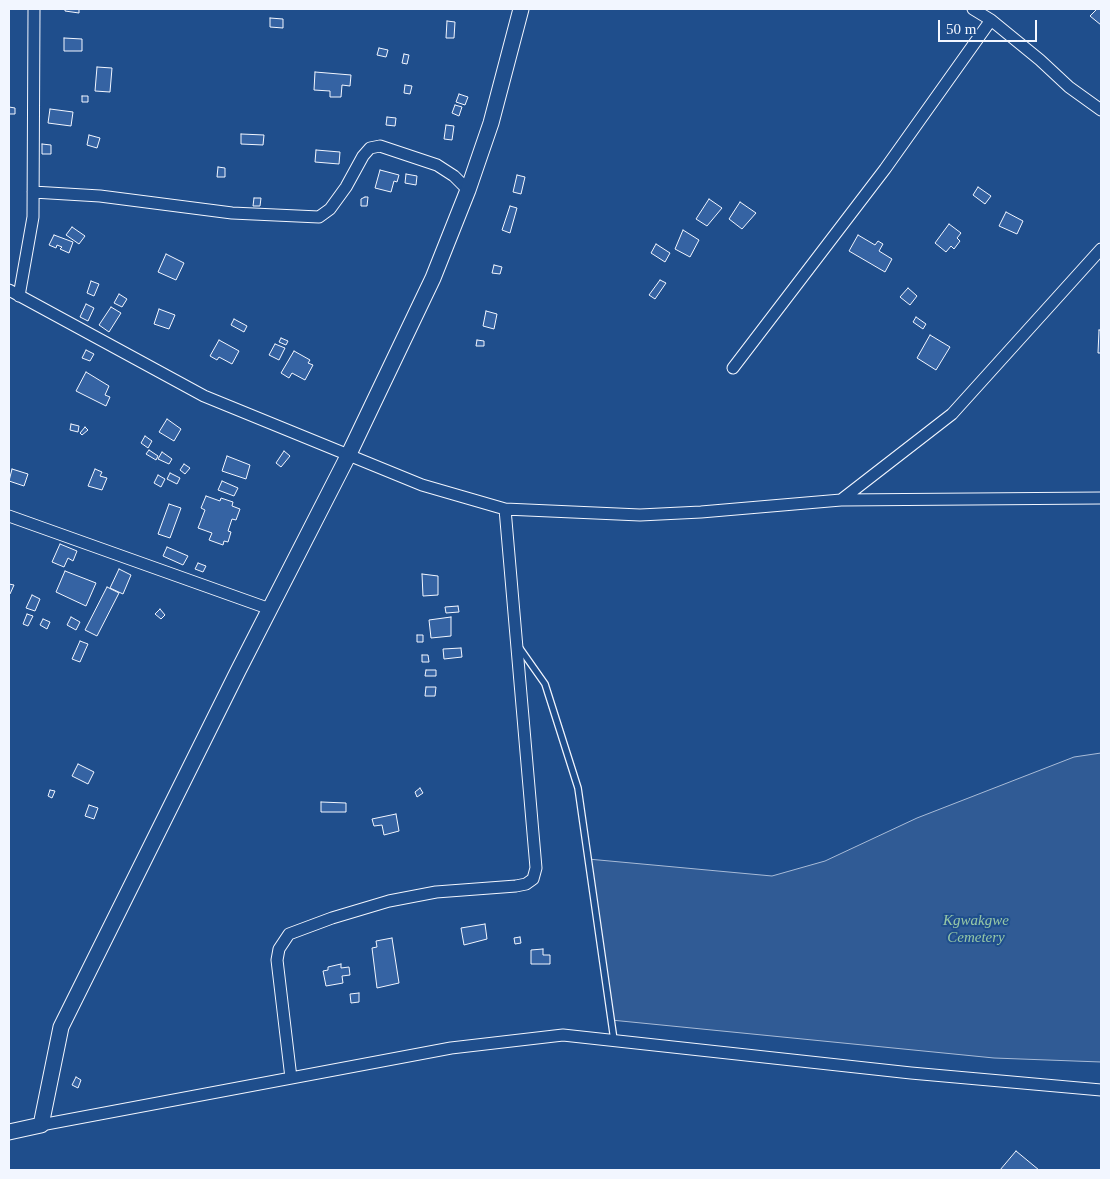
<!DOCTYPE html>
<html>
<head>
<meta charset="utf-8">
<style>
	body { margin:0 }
	#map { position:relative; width:1110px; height:1179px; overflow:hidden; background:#1f4e8c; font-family:Georgia,serif }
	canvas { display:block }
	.frame { position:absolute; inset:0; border:10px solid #f2f6ff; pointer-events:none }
	.scale { position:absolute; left:938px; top:20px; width:99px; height:22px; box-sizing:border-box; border:2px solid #f2f6ff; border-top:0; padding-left:6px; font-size:15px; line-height:18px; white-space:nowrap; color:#f2f6ff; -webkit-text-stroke:4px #1f4e8c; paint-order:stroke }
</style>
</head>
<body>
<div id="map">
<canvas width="1110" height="1179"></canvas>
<div class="frame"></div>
<div class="scale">50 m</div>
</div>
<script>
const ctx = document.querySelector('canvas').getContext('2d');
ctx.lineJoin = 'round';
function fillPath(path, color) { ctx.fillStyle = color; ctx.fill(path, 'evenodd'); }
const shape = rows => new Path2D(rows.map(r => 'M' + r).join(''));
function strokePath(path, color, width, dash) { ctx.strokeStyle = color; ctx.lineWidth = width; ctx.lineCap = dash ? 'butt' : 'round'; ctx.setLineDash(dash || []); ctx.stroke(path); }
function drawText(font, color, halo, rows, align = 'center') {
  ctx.font = font + ' Georgia,serif'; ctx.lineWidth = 4; ctx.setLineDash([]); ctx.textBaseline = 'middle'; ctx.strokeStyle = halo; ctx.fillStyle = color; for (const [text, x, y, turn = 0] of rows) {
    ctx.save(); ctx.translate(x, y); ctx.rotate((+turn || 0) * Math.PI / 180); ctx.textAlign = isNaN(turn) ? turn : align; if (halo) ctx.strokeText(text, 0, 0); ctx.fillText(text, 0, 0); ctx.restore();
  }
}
const built = shape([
	[1101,753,1101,1062,994,1058,611,1020,588,859,772,876,825,861,917,818,1074,757,1101,753]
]);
const building = shape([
	[65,9,79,9,79,13,65,11,65,9],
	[1097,9,1101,9,1101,25,1090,16,1097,9],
	[270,18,283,19,283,28,270,27,270,18],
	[447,21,455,22,454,38,446,38,447,21],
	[64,38,82,39,82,51,64,51,64,38],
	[379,48,388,50,386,57,377,55,379,48],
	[404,54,409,55,407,64,402,63,404,54],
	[97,67,112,68,110,92,95,91,97,67],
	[315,72,351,75,350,86,342,85,341,97,330,97,330,91,314,90,315,72],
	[405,85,412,86,410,94,404,93,405,85],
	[459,94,468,97,465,105,456,102,459,94],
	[82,96,88,96,88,102,82,102,82,96],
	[455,105,462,107,459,116,452,113,455,105],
	[9,107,15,108,15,114,9,114,9,107],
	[50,109,73,112,71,126,48,123,50,109],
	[387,117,396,118,395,126,386,125,387,117],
	[446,125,454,126,452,140,444,139,446,125],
	[241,134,264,135,263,145,241,144,241,134],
	[89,135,100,138,97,148,87,145,89,135],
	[42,144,51,145,51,154,42,154,42,144],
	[316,150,340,152,339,164,315,162,316,150],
	[218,167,225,168,225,177,217,177,218,167],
	[380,170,399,175,397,182,394,181,391,192,375,188,380,170],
	[406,174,417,176,416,185,405,183,406,174],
	[517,175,525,177,521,194,513,192,517,175],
	[978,187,991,196,985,204,973,195,978,187],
	[365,197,368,197,367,206,361,206,361,199,365,197],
	[254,198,261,198,260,206,253,206,254,198],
	[709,199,722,208,707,226,696,219,709,199],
	[740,202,756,213,742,229,729,219,740,202],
	[510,206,517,208,510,233,502,230,510,206],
	[1006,212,1023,221,1017,234,999,226,1006,212],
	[949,224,961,233,957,238,960,241,954,249,951,246,946,252,935,243,949,224],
	[72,227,85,236,79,244,66,235,72,227],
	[683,230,699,240,690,257,675,249,683,230],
	[54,235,73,242,69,253,60,249,62,247,57,245,56,248,49,245,54,235],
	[858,235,875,245,878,241,883,244,879,251,892,259,885,272,849,251,858,235],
	[656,244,670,253,665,262,651,253,656,244],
	[166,254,184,263,176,280,158,272,166,254],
	[494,265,502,267,500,274,492,273,494,265],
	[660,280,666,283,655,299,649,295,660,280],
	[91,281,99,284,94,296,87,293,91,281],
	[908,288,917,296,910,305,900,297,908,288],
	[119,294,127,299,122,307,114,303,119,294],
	[86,304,94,308,88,321,80,317,86,304],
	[111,307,121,313,109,332,99,325,111,307],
	[159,309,175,315,169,329,154,324,159,309],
	[486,311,497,314,494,329,483,326,486,311],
	[916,317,926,324,923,329,913,322,916,317],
	[234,319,247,326,244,332,231,325,234,319],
	[1099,330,1101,330,1101,353,1098,353,1099,330],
	[930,335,950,347,936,370,917,358,930,335],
	[281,338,288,341,286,345,279,342,281,338],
	[219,340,239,351,232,364,219,357,217,360,210,356,219,340],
	[477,340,484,341,484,346,476,346,477,340],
	[275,344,285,348,279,360,269,355,275,344],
	[86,350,94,354,90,361,82,358,86,350],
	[294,351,310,360,308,363,313,365,305,380,292,373,289,378,281,373,294,351],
	[86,372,109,386,105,395,110,397,106,406,76,391,86,372],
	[167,419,181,429,174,441,159,432,167,419],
	[71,424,79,426,78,432,70,430,71,424],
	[85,427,88,430,82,435,80,433,85,427],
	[145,436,152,441,148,448,141,443,145,436],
	[149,450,158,456,156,460,146,454,149,450],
	[284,451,290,456,281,467,276,463,284,451],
	[162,452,172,459,169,464,158,459,162,452],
	[227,456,250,465,246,479,222,471,227,456],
	[184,464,190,468,185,474,180,470,184,464],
	[12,469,28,474,24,486,9,481,12,469],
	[95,469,102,472,100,476,107,478,102,490,88,486,95,469],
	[170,473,180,478,177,484,167,479,170,473],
	[158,475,165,479,161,487,154,483,158,475],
	[222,481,238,488,234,496,218,490,222,481],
	[206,496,220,501,221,498,233,502,232,506,240,509,236,520,232,519,228,531,231,532,228,542,224,541,223,545,209,540,212,533,198,528,205,510,201,508,206,496],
	[169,504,181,508,170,538,158,534,169,504],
	[60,544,77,551,73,561,68,558,64,567,52,562,60,544],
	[167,547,188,556,183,565,163,556,167,547],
	[198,563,206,566,203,572,195,569,198,563],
	[119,569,131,575,123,594,110,588,119,569],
	[65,571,96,583,86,606,56,592,65,571],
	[422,574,438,576,438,595,423,596,422,574],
	[9,584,14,585,10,594,9,593,9,584],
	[107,587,119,593,97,636,85,630,107,587],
	[32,595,40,599,35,611,26,608,32,595],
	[458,606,459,612,446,613,445,607,458,606],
	[160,609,165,615,161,619,155,614,160,609],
	[27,614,33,616,28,626,23,624,27,614],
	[71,617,80,622,76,630,67,625,71,617],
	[451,617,451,636,431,638,429,620,451,617],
	[43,619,50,622,47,629,40,625,43,619],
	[417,635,423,635,423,642,417,642,417,635],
	[80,641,88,644,80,662,72,659,80,641],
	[461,648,462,657,444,659,443,649,461,648],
	[422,655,428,655,429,662,422,662,422,655],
	[426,670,436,670,436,676,425,676,426,670],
	[426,687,436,687,435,696,425,696,426,687],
	[78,764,94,772,88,784,72,776,78,764],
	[420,788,423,793,417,797,415,792,420,788],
	[50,790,55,791,52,798,48,796,50,790],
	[321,802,346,803,346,812,321,812,321,802],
	[89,805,98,808,94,819,85,816,89,805],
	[396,814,399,831,384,835,382,825,374,826,372,819,396,814],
	[485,924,487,939,464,945,461,928,485,924],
	[520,937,521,943,515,944,514,938,520,937],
	[392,938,399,983,377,988,372,948,377,947,376,941,392,938],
	[543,949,543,955,550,955,550,964,531,964,531,950,543,949],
	[341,964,341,968,349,967,350,975,342,976,343,983,326,986,323,971,328,970,328,967,341,964],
	[359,993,359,1002,351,1003,350,994,359,993],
	[76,1077,81,1080,78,1088,72,1085,76,1077],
	[1016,1151,1039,1170,1000,1170,1016,1151]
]);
const service = shape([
	[519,647,545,684,578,788,614,1040]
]);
const minor = shape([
	[973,9,991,20,1040,60,1069,87,1101,110],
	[33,192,100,196,232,213,319,217,330,209,346,187,363,156,370,148,380,146,437,165,454,176,468,190],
	[9,290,204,396,422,485,505,509,536,868,533,879,526,884,516,886,436,892,389,901,332,918,289,934,279,949,277,960,291,1078],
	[19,296,33,217,34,9],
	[733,368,885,169,991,20],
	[841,500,952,414,1101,249],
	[505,509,640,515,701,512,841,500,1101,498],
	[9,516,270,609],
	[41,1125,451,1048,563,1035,911,1073,1101,1090]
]);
const tertiary = shape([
	[9,1132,41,1125,61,1027,238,671,348,456,433,278,468,190,491,123,521,9]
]);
const parkNames = [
	["Kgwakgwe",976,921],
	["Cemetery",976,938]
];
fillPath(built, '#305b95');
strokePath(built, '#a8bbd7', 1);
fillPath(building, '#3563a3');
strokePath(building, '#f2f6ff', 1);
strokePath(service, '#f2f6ff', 8);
strokePath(minor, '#f2f6ff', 13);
strokePath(tertiary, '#f2f6ff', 17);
strokePath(service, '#1f4e8c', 5.5);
strokePath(minor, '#1f4e8c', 11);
strokePath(tertiary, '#1f4e8c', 15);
drawText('italic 15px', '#97c8a6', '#1f4e8c', parkNames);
</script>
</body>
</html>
